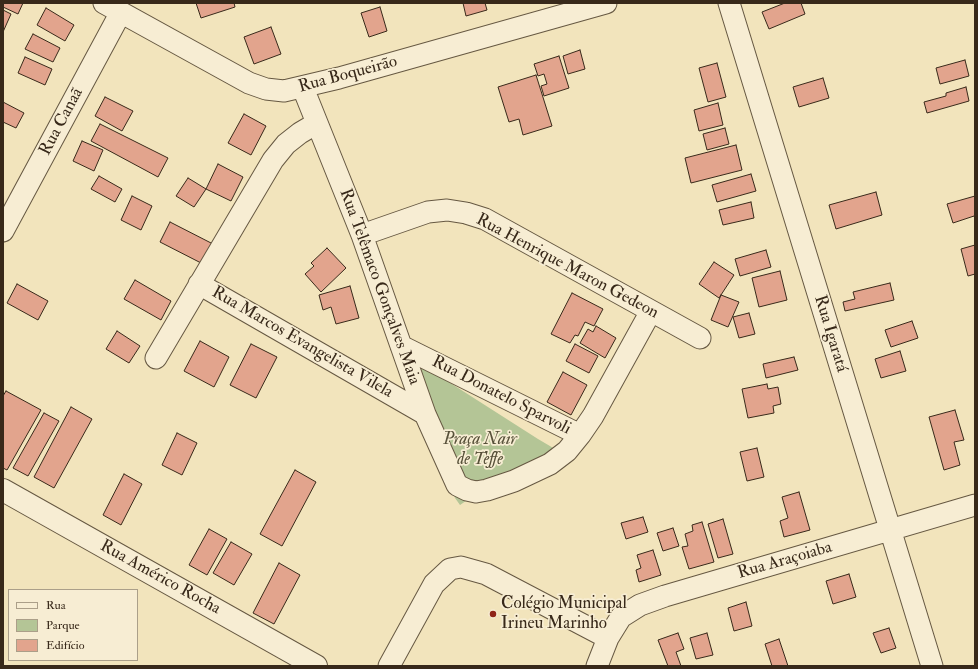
<!DOCTYPE html>
<html>
<head>
<meta charset="utf-8">
<style>
	body { margin:0 }
	#map { position:relative; width:978px; height:669px; overflow:hidden; background:#f2e4bc; font-family:"IM FELL Double Pica",serif }
	canvas { display:block }
	.frame { position:absolute; inset:0; border:4px solid #38291a; pointer-events:none }
	.legend { position:absolute; left:8px; top:589px; width:130px; height:72px; box-sizing:border-box; background:#f7edd3; border:1px solid #ab9f89; margin:0; padding:5px 7px; list-style:none; font-size:12px; color:#38291a }
	.legend li { display:flex; align-items:center; gap:8px; height:20px }
	.legend b { width:20px; border:1px solid #ab9f89 }
</style>
</head>
<body>
<div id="map">
<canvas width="978" height="669"></canvas>
<div class="frame"></div>
<ul class="legend">
<li><b style="height:5px;background:#f7edd3"></b>Rua</li>
<li><b style="height:11px;background:#b4c596"></b>Parque</li>
<li><b style="height:11px;background:#e2a48d"></b>Edifício</li>
</ul>
</div>
<script>
const ctx = document.querySelector('canvas').getContext('2d');
ctx.lineJoin = 'round';
function fillPath(path, color) { ctx.fillStyle = color; ctx.fill(path, 'evenodd'); }
const shape = rows => new Path2D(rows.map(r => 'M' + r).join(''));
function strokePath(path, color, width, dash) { ctx.strokeStyle = color; ctx.lineWidth = width; ctx.lineCap = dash ? 'butt' : 'round'; ctx.setLineDash(dash || []); ctx.stroke(path); }
function drawText(font, color, halo, rows, align = 'center') {
  ctx.font = font + ' "IM FELL Double Pica",serif'; ctx.lineWidth = 3.5; ctx.setLineDash([]); ctx.textBaseline = 'middle'; ctx.strokeStyle = halo; ctx.fillStyle = color; for (const [text, x, y, turn = 0] of rows) {
    ctx.save(); ctx.translate(x, y); ctx.rotate((+turn || 0) * Math.PI / 180); ctx.textAlign = isNaN(turn) ? turn : align; if (halo) ctx.strokeText(text, 0, 0); ctx.fillText(text, 0, 0); ctx.restore();
  }
}
const green = shape([
	[419,363,538,439,555,449,476,494,460,505,455,498,425,417,411,370]
]);
const building = shape([
	[3,3,23,3,18,14,3,7,3,3],
	[196,3,234,3,235,7,201,18,196,3],
	[463,3,485,3,487,10,466,16,463,3],
	[785,3,801,3,805,14,769,29,762,12,785,3],
	[380,7,387,31,369,37,361,13,380,7],
	[46,8,74,25,65,41,37,25,46,8],
	[3,10,11,14,3,32,3,10],
	[271,27,281,54,254,64,244,37,271,27],
	[33,34,60,48,53,62,25,49,33,34],
	[580,50,585,69,568,74,563,56,580,50],
	[559,56,569,88,544,96,541,86,547,84,544,74,538,76,534,64,559,56],
	[25,57,52,69,45,85,18,73,25,57],
	[965,60,969,76,940,84,936,68,965,60],
	[717,63,726,97,708,102,699,68,717,63],
	[536,75,552,126,523,135,519,119,509,122,498,87,536,75],
	[823,78,829,98,799,107,793,87,823,78],
	[966,87,969,101,927,113,924,102,946,96,946,93,966,87],
	[105,97,133,111,122,131,95,116,105,97],
	[3,102,24,113,16,128,3,122,3,102],
	[718,103,723,125,699,131,694,110,718,103],
	[244,114,266,126,251,155,228,143,244,114],
	[100,124,168,158,158,177,91,141,100,124],
	[725,128,729,144,707,150,703,134,725,128],
	[82,141,103,150,94,171,73,161,82,141],
	[736,145,742,170,691,183,685,158,736,145],
	[218,164,243,177,231,201,206,189,218,164],
	[751,174,756,191,717,202,712,185,751,174],
	[99,176,122,189,115,202,91,189,99,176],
	[188,178,206,189,194,207,176,196,188,178],
	[876,192,882,215,836,229,829,205,876,192],
	[132,196,152,206,141,230,121,220,132,196],
	[975,196,975,219,974,216,953,223,947,204,975,196],
	[751,202,754,218,723,225,719,210,751,202],
	[170,222,213,244,203,264,160,242,170,222],
	[975,245,975,274,968,276,961,249,975,245],
	[327,248,346,268,321,292,305,274,314,266,311,263,327,248],
	[766,250,771,267,740,276,735,259,766,250],
	[714,262,734,275,719,298,699,284,714,262],
	[780,271,787,300,759,307,752,278,780,271],
	[135,280,171,301,161,320,124,299,135,280],
	[890,283,894,300,845,311,843,302,855,299,853,292,890,283],
	[17,284,48,301,38,320,7,303,17,284],
	[350,286,359,318,336,324,331,307,323,310,319,295,350,286],
	[572,293,603,309,594,326,585,322,578,336,575,335,570,343,551,334,572,293],
	[721,295,739,302,728,327,711,320,721,295],
	[749,313,755,334,739,338,733,317,749,313],
	[912,321,918,338,891,347,885,330,912,321],
	[596,326,616,338,605,358,580,343,588,329,593,332,596,326],
	[117,331,140,346,129,363,106,349,117,331],
	[200,341,229,357,214,387,184,371,200,341],
	[251,344,277,357,256,398,230,385,251,344],
	[575,344,598,356,589,373,566,361,575,344],
	[900,351,906,371,881,378,875,359,900,351],
	[794,357,798,370,766,378,763,364,794,357],
	[563,372,587,385,571,415,547,402,563,372],
	[767,384,768,389,778,387,781,404,773,406,774,413,748,418,742,389,767,384],
	[6,391,41,410,7,470,3,468,3,396,6,391],
	[71,407,92,419,54,488,34,477,71,407],
	[955,410,964,440,954,442,960,465,944,470,929,417,955,410],
	[44,413,59,421,28,476,13,468,44,413],
	[177,433,197,443,182,475,162,465,177,433],
	[757,448,764,477,747,481,740,452,757,448],
	[295,470,316,482,282,546,260,534,295,470],
	[124,474,142,484,121,525,103,515,124,474],
	[799,492,810,530,784,537,780,521,788,518,782,497,799,492],
	[643,517,648,532,626,539,621,523,643,517],
	[723,519,733,554,718,558,708,524,723,519],
	[702,522,714,562,689,569,682,547,688,546,685,534,693,531,692,525,702,522],
	[673,528,679,546,663,551,657,533,673,528],
	[209,529,227,539,207,575,189,565,209,529],
	[231,542,252,554,234,585,213,573,231,542],
	[653,550,661,575,639,582,636,570,641,568,637,555,653,550],
	[279,563,300,575,274,624,253,613,279,563],
	[849,574,856,597,833,604,826,581,849,574],
	[746,602,752,626,734,631,728,608,746,602],
	[889,628,896,648,881,653,873,633,889,628],
	[678,633,684,649,676,652,681,666,668,666,658,640,678,633],
	[707,633,713,655,696,659,690,638,707,633],
	[779,639,788,666,772,666,765,644,779,639]
]);
const minor = shape([
	[104,3,249,83,266,89,284,91,339,78,606,3],
	[729,3,932,666],
	[303,88,362,235,425,414,457,485,467,490,476,492,487,490,514,481,550,464,567,451,580,435,593,416,651,311],
	[3,231,121,12],
	[362,235,428,212,447,210,466,213,485,219,700,338],
	[199,284,425,414],
	[401,346,580,435],
	[156,358,273,160,286,144,300,133,317,123],
	[389,666,434,584,450,569,461,567,486,574,608,638],
	[597,666,608,638,621,617,640,605,665,596,975,505]
]);
const tertiary = shape([
	[3,490,316,666]
]);
const markers = [
	[493,614,4,"#8f2418"]
];
const streetNames = [
	["Rua Boqueirão",348,75,-15],
	["Rua Canaã",62,122,-62],
	["Rua Henrique Maron Gedeon",567,267,28],
	["Rua Telêmaco Gonçalves Maia",379,287,70],
	["Rua Igaratá",830,334,73],
	["Rua Marcos Evangelista Vilela",302,343,30],
	["Rua Donatelo Sparvoli",501,396,27],
	["Rua Araçoiaba",785,561,-16],
	["Rua Américo Rocha",160,578,29]
];
const parkNames = [
	["Praça Nair",480,440],
	["de Teffe",480,460]
];
const poiNames = [
	["Colégio Municipal",501,604],
	["Irineu Marinho",501,624]
];
fillPath(green, '#b4c596');
fillPath(building, '#e2a48d');
strokePath(building, '#38291a', 1);
strokePath(minor, '#665842', 23);
strokePath(tertiary, '#665842', 24);
strokePath(minor, '#f7edd3', 21);
strokePath(tertiary, '#f7edd3', 22);
for (const [x, y, r, color] of markers) { const dot = new Path2D(); dot.arc(x, y, r, 0, 2 * Math.PI); ctx.fillStyle = color; ctx.fill(dot); strokePath(dot, '#f7edd3', 1.5); }
drawText('17px', '#38291a', '#f7edd3', streetNames);
drawText('italic 17px', '#575039', '#f7edd3', parkNames);
drawText('17px', '#38291a', '#f7edd3', poiNames, 'left');
</script>
</body>
</html>
